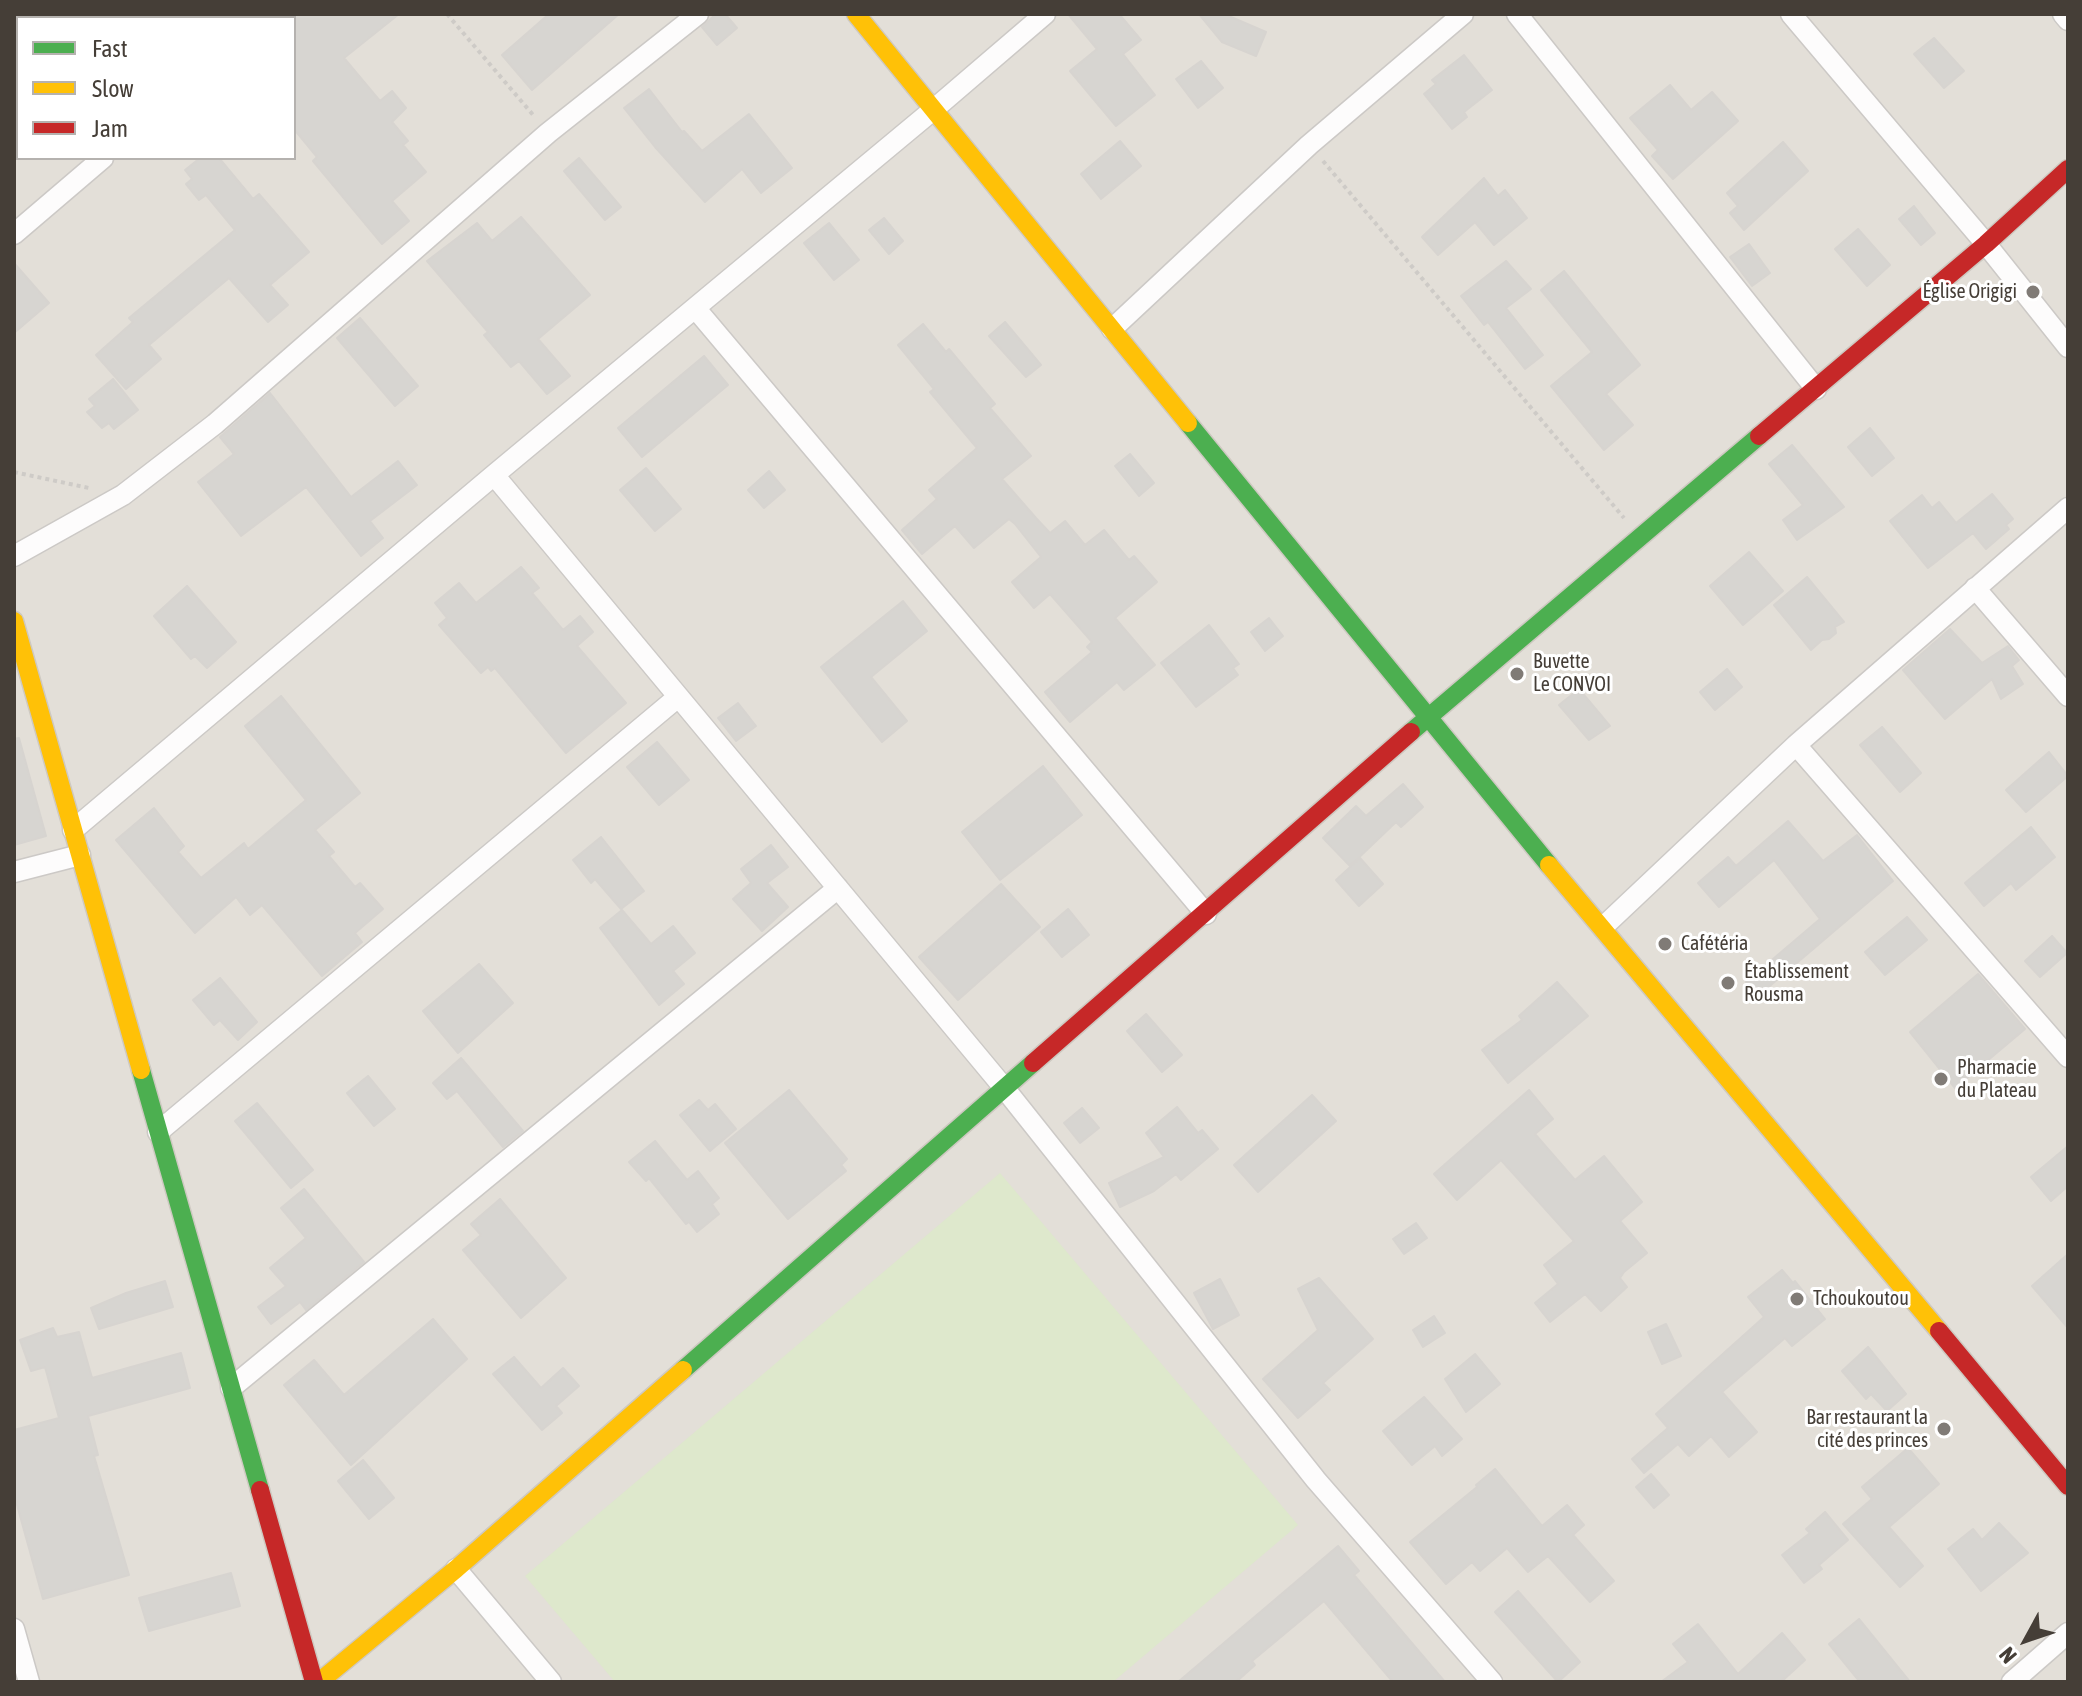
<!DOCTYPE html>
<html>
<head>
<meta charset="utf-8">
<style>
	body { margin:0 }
	#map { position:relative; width:2082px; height:1696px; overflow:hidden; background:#efedea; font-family:"Asap Condensed",sans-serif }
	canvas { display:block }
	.frame { position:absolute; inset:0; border:16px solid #453e37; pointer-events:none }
	.legend { position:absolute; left:16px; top:16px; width:280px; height:144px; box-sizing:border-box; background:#fff; border:2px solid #b5b2af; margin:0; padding:10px 14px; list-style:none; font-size:24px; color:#453e37 }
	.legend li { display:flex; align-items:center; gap:16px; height:40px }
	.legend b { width:40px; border:2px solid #b5b2af }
	.north { position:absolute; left:1986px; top:1600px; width:80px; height:80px; -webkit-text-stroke:6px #fff; paint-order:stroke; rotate:230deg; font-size:22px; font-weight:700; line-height:32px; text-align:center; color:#453e37 }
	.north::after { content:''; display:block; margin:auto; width:28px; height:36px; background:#453e37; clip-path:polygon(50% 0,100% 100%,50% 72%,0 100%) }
</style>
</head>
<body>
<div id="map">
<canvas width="2082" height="1696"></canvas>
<div class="frame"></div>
<ul class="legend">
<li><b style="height:10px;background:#4caf50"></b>Fast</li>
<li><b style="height:10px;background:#ffc107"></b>Slow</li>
<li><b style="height:10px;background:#c62828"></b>Jam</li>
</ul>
<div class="north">N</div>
</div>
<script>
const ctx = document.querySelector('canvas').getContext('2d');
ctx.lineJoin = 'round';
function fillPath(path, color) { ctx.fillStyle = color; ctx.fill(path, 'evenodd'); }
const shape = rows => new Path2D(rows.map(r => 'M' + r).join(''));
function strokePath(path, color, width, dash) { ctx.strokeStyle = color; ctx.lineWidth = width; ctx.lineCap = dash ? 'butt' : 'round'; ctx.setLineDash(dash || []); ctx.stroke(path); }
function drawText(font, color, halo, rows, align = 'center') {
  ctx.font = font + ' "Asap Condensed",sans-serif'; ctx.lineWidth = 6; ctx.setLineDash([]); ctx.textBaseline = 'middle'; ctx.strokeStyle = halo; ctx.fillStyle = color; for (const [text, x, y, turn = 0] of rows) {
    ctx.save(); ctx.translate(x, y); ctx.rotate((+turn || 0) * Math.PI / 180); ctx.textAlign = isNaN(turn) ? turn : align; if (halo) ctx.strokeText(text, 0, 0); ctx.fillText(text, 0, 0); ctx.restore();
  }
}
const residential = shape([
	[14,14,2068,14,2068,1682,14,1682],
	[18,18,294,18,294,158,18,158]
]);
const green = shape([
	[1000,1173,1298,1525,1113,1682,615,1682,525,1576]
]);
const building = shape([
	[294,14,399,14,344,58,380,101,392,91,406,108,392,122,408,141,403,145,426,172,392,201,409,221,382,244,313,161,317,157,294,129,294,14],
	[549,14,619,14,532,90,502,55,549,14],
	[716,14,725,14,737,28,717,45,702,27,716,14],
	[1068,14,1119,14,1141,40,1123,54,1155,95,1116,126,1070,71,1097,49,1068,14],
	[1199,14,1224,14,1266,32,1256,56,1222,42,1199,14],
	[1934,38,1964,71,1944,88,1914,54,1934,38],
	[1464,55,1492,90,1464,112,1467,117,1452,129,1424,94,1436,84,1432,80,1464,55],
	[1201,61,1223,88,1198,108,1176,79,1201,61],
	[1670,85,1691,110,1712,92,1738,121,1673,179,1652,156,1658,150,1630,118,1670,85],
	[649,89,682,132,684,131,702,151,749,114,792,168,761,193,742,169,705,202,655,147,624,108,649,89],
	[1120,141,1141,166,1101,199,1081,174,1120,141],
	[1783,142,1808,171,1744,230,1730,213,1738,206,1727,193,1783,142],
	[200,158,219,158,253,199,259,194,309,252,270,285,288,305,268,322,229,278,149,345,161,359,126,389,96,355,133,322,129,318,235,230,206,195,199,200,186,184,192,179,185,170,200,158],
	[579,158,621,207,605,220,564,171,579,158],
	[1484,178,1498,196,1505,190,1527,218,1494,245,1475,222,1438,255,1422,237,1484,178],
	[1914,206,1935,233,1921,245,1899,219,1914,206],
	[521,217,590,295,538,339,570,376,547,394,519,361,511,367,484,335,488,332,427,261,477,223,492,241,521,217],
	[884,218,903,241,889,254,869,230,884,218],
	[829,223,859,260,834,280,804,243,829,223],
	[1858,229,1890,265,1867,286,1835,249,1858,229],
	[1749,244,1770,273,1752,286,1730,257,1749,244],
	[1506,261,1531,289,1506,308,1543,355,1525,369,1488,322,1484,325,1461,296,1506,261],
	[14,263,49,303,14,333,14,263],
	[1564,271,1640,365,1606,394,1633,425,1604,450,1551,386,1592,352,1541,290,1564,271],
	[360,318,418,386,395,406,337,338,360,318],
	[1005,322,1041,365,1026,377,989,336,1005,322],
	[923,324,946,352,949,349,995,404,990,408,1031,456,1002,479,1036,518,1050,533,1065,521,1085,545,1104,530,1129,560,1134,556,1157,582,1115,618,1155,665,1124,690,1117,682,1070,722,1045,692,1092,652,1087,647,1092,642,1050,594,1034,608,1012,582,1041,557,1015,524,1009,519,974,548,955,526,922,554,902,530,937,499,929,490,977,448,930,392,934,389,898,345,923,324],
	[704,356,728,385,642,457,618,428,704,356],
	[113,379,138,410,114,429,109,423,102,428,87,412,95,406,89,399,113,379],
	[270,393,351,497,398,461,417,485,370,521,383,538,361,556,306,487,241,536,198,482,234,454,220,437,270,393],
	[1870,428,1894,458,1872,476,1848,447,1870,428],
	[1792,445,1844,507,1797,540,1783,520,1803,505,1769,464,1792,445],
	[1130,454,1154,483,1139,496,1115,466,1130,454],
	[646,468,681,509,655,531,620,490,646,468],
	[769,471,785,490,764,508,748,490,769,471],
	[1992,494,2013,519,2006,525,2009,529,1986,549,1973,533,1928,568,1890,521,1922,495,1932,508,1939,502,1956,523,1992,494],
	[1749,552,1783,591,1743,625,1710,586,1749,552],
	[521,567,539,588,532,593,563,630,580,616,593,632,577,646,626,703,566,753,495,668,491,671,488,667,481,673,439,625,447,618,435,603,459,583,476,603,521,567],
	[1807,577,1844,622,1835,627,1836,633,1829,639,1822,640,1811,650,1774,605,1807,577],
	[187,586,236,642,207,668,195,656,191,659,154,616,187,586],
	[903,601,927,631,871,677,907,721,882,742,821,667,903,601],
	[1269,618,1283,636,1265,651,1251,632,1269,618],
	[1209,625,1239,664,1233,668,1238,675,1196,707,1161,663,1209,625],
	[1950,629,1982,663,2008,646,2019,660,2012,666,2023,684,2001,699,1992,679,1945,719,1903,670,1950,629],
	[1727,669,1742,687,1715,710,1700,692,1727,669],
	[1579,689,1610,726,1589,740,1559,705,1579,689],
	[281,696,360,793,315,830,334,852,329,856,355,887,360,883,383,909,355,933,362,942,322,976,262,905,250,915,236,897,195,933,116,840,154,808,184,846,178,852,201,878,244,843,248,849,306,800,245,726,281,696],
	[738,703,756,726,736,741,718,718,738,703],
	[1882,727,1921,773,1900,792,1860,745,1882,727],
	[19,738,46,836,14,845,14,739,19,738],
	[657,742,689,780,659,805,627,767,657,742],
	[2049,752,2068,776,2026,812,2006,790,2049,752],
	[1043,766,1082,815,1000,880,962,832,1043,766],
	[1403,784,1423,807,1401,827,1396,822,1350,866,1323,838,1356,806,1366,816,1403,784],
	[1788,821,1823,861,1857,835,1893,881,1758,996,1746,982,1820,919,1774,860,1719,907,1698,883,1728,857,1736,866,1788,821],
	[2031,827,2055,857,2016,890,2011,883,1984,906,1965,883,2031,827],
	[601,837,644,891,621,909,595,879,591,883,573,860,601,837],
	[771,845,788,867,767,883,788,907,762,931,733,899,751,883,741,869,771,845],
	[1360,858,1383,884,1359,906,1336,880,1360,858],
	[1001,884,1040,927,958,1000,919,957,1001,884],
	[1068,909,1089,935,1062,957,1041,932,1068,909],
	[622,910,651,944,673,926,695,953,673,971,684,984,659,1005,600,928,622,910],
	[1907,917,1927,940,1885,975,1865,952,1907,917],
	[2052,936,2067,953,2040,977,2025,961,2052,936],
	[479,964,513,1003,458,1053,423,1011,479,964],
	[1978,974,2025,1029,1955,1088,1910,1032,1978,974],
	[220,978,257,1022,238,1040,220,1020,214,1025,193,1000,220,978],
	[1557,982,1588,1016,1508,1083,1482,1050,1522,1020,1519,1016,1557,982],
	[1146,1014,1182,1055,1162,1072,1127,1031,1146,1014],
	[461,1058,523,1131,503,1147,457,1091,447,1099,433,1083,461,1058],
	[368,1076,395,1109,374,1126,347,1093,368,1076],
	[789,1090,847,1159,841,1165,846,1171,788,1219,725,1143,789,1090],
	[1529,1090,1553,1119,1535,1134,1575,1180,1604,1156,1642,1202,1620,1221,1647,1253,1624,1272,1620,1278,1627,1287,1601,1311,1585,1294,1550,1322,1535,1303,1558,1284,1544,1265,1574,1241,1501,1160,1457,1200,1434,1174,1529,1090],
	[1312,1095,1336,1121,1258,1192,1234,1165,1312,1095],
	[699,1100,708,1110,715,1104,736,1129,710,1151,680,1115,699,1100],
	[257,1103,313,1170,291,1188,235,1121,257,1103],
	[1177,1107,1198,1133,1202,1130,1218,1149,1181,1180,1176,1174,1154,1191,1120,1207,1109,1183,1164,1157,1146,1133,1177,1107],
	[1082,1108,1099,1128,1080,1143,1064,1123,1082,1108],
	[655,1141,687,1180,698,1171,719,1198,712,1204,719,1214,697,1232,689,1222,686,1224,649,1178,646,1181,629,1162,655,1141],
	[2068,1146,2068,1186,2051,1201,2031,1177,2068,1146],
	[304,1189,364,1262,306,1310,300,1302,271,1324,258,1307,286,1286,270,1268,306,1238,281,1208,304,1189],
	[500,1199,566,1278,521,1318,463,1250,481,1235,471,1224,500,1199],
	[1416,1223,1427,1238,1404,1254,1393,1239,1416,1223],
	[2068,1254,2068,1328,2032,1286,2068,1254],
	[1782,1270,1793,1283,1795,1281,1825,1319,1792,1346,1785,1338,1722,1392,1757,1432,1729,1457,1711,1436,1689,1456,1678,1444,1644,1473,1632,1459,1668,1428,1656,1414,1764,1317,1748,1297,1782,1270],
	[1319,1278,1373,1339,1323,1383,1330,1390,1298,1418,1263,1379,1318,1330,1298,1289,1319,1278],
	[1220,1279,1239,1315,1213,1329,1194,1293,1220,1279],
	[165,1281,173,1307,99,1329,91,1308,126,1293,165,1281],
	[1434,1316,1445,1333,1423,1347,1413,1330,1434,1316],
	[433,1319,467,1359,351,1465,284,1385,314,1360,344,1395,433,1319],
	[1666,1324,1681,1356,1662,1364,1648,1332,1666,1324],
	[53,1328,57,1337,79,1332,92,1378,181,1353,190,1388,88,1416,98,1455,94,1456,129,1575,43,1599,14,1494,14,1430,59,1418,45,1367,31,1371,20,1340,53,1328],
	[1868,1347,1906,1394,1887,1411,1871,1394,1866,1399,1842,1371,1868,1347],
	[1475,1354,1500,1384,1466,1412,1445,1379,1475,1354],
	[514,1357,541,1388,563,1368,579,1386,556,1406,562,1413,542,1430,493,1374,514,1357],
	[1424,1397,1462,1439,1442,1456,1435,1446,1412,1465,1383,1431,1424,1397],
	[1908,1448,1939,1484,1889,1527,1923,1566,1900,1587,1843,1524,1872,1499,1862,1487,1908,1448],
	[363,1460,394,1498,369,1519,338,1481,363,1460],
	[1495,1469,1542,1526,1567,1505,1584,1525,1573,1535,1614,1581,1590,1602,1548,1556,1528,1572,1507,1548,1480,1571,1472,1562,1446,1584,1410,1542,1477,1487,1476,1485,1495,1469],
	[1651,1474,1669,1495,1654,1508,1636,1487,1651,1474],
	[1825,1512,1848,1540,1819,1565,1822,1569,1804,1583,1782,1555,1810,1533,1806,1529,1825,1512],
	[1999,1523,2028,1553,1981,1591,1948,1549,1973,1529,1982,1540,1999,1523],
	[1338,1546,1359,1571,1354,1575,1445,1682,1393,1682,1324,1601,1252,1661,1255,1665,1236,1682,1178,1682,1338,1546],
	[231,1573,240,1606,149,1631,139,1598,231,1573],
	[1518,1591,1580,1662,1558,1682,1495,1612,1518,1591],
	[1859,1619,1910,1682,1860,1682,1829,1644,1859,1619],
	[1698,1624,1738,1674,1782,1633,1805,1660,1781,1682,1661,1682,1688,1662,1673,1644,1698,1624]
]);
const path = shape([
	[447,14,534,116],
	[1323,161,1624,518],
	[14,472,89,488]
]);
const street = shape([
	[1517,14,1816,389],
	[1791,14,1986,244,2068,347],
	[2063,14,2068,20],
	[267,18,272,14],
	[14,234,103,158],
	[696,309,1206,914],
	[1112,329,1309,145,1463,14],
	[494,475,1005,1089,1316,1480,1492,1682],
	[14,556,123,495,215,424,548,133,698,14],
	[1975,588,2068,696],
	[1796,745,2068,1057],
	[73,830,494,475,933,110,1045,14],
	[14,872,80,855],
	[1603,927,1796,745,2068,508],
	[158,1132,678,697],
	[231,1388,838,888],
	[456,1569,551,1682],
	[14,1629,29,1682],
	[2012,1682,2068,1633]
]);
const fast = shape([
	[1188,423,1549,865],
	[1411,732,1759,436],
	[141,1070,260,1490],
	[683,1370,1033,1063]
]);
const slow = shape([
	[856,14,1188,423],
	[14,621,141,1070],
	[1549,865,1939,1331],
	[319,1682,456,1569,683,1370]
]);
const jam = shape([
	[1759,436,1986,244,2068,169],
	[1033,1063,1411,732],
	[1939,1331,2068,1486],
	[260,1490,314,1682]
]);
const markers = [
	[2033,292,8,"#807b76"],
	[1517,674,8,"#807b76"],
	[1665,944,8,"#807b76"],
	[1728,983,8,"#807b76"],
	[1941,1079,8,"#807b76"],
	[1797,1299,8,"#807b76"],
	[1944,1429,8,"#807b76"]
];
const poiNames = [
	["Église Origigi",2017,292,"right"],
	["Buvette",1533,662],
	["Le CONVOI",1533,685],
	["Cafétéria",1681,944],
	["Établissement",1744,972],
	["Rousma",1744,995],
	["Pharmacie",1957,1068],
	["du Plateau",1957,1091],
	["Tchoukoutou",1813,1299],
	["Bar restaurant la",1928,1418,"right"],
	["cité des princes",1928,1441,"right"]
];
fillPath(residential, '#e3dfd8');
fillPath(green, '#dee8cc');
fillPath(building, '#d7d5d1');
strokePath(building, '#d7d4d0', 2);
strokePath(street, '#ccc9c6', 23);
strokePath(fast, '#cec9c1', 21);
strokePath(slow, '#cec9c1', 21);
strokePath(jam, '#cec9c1', 21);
strokePath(path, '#cecbc7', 4, [4, 4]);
strokePath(street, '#fdfcfc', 20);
strokePath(fast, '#4caf50', 18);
strokePath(slow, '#ffc107', 18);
strokePath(jam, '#c62828', 18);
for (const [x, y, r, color] of markers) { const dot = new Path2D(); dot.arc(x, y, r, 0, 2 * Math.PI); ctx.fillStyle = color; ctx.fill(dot); strokePath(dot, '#fff', 3); }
drawText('20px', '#453e37', '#fff', poiNames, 'left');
</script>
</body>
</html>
